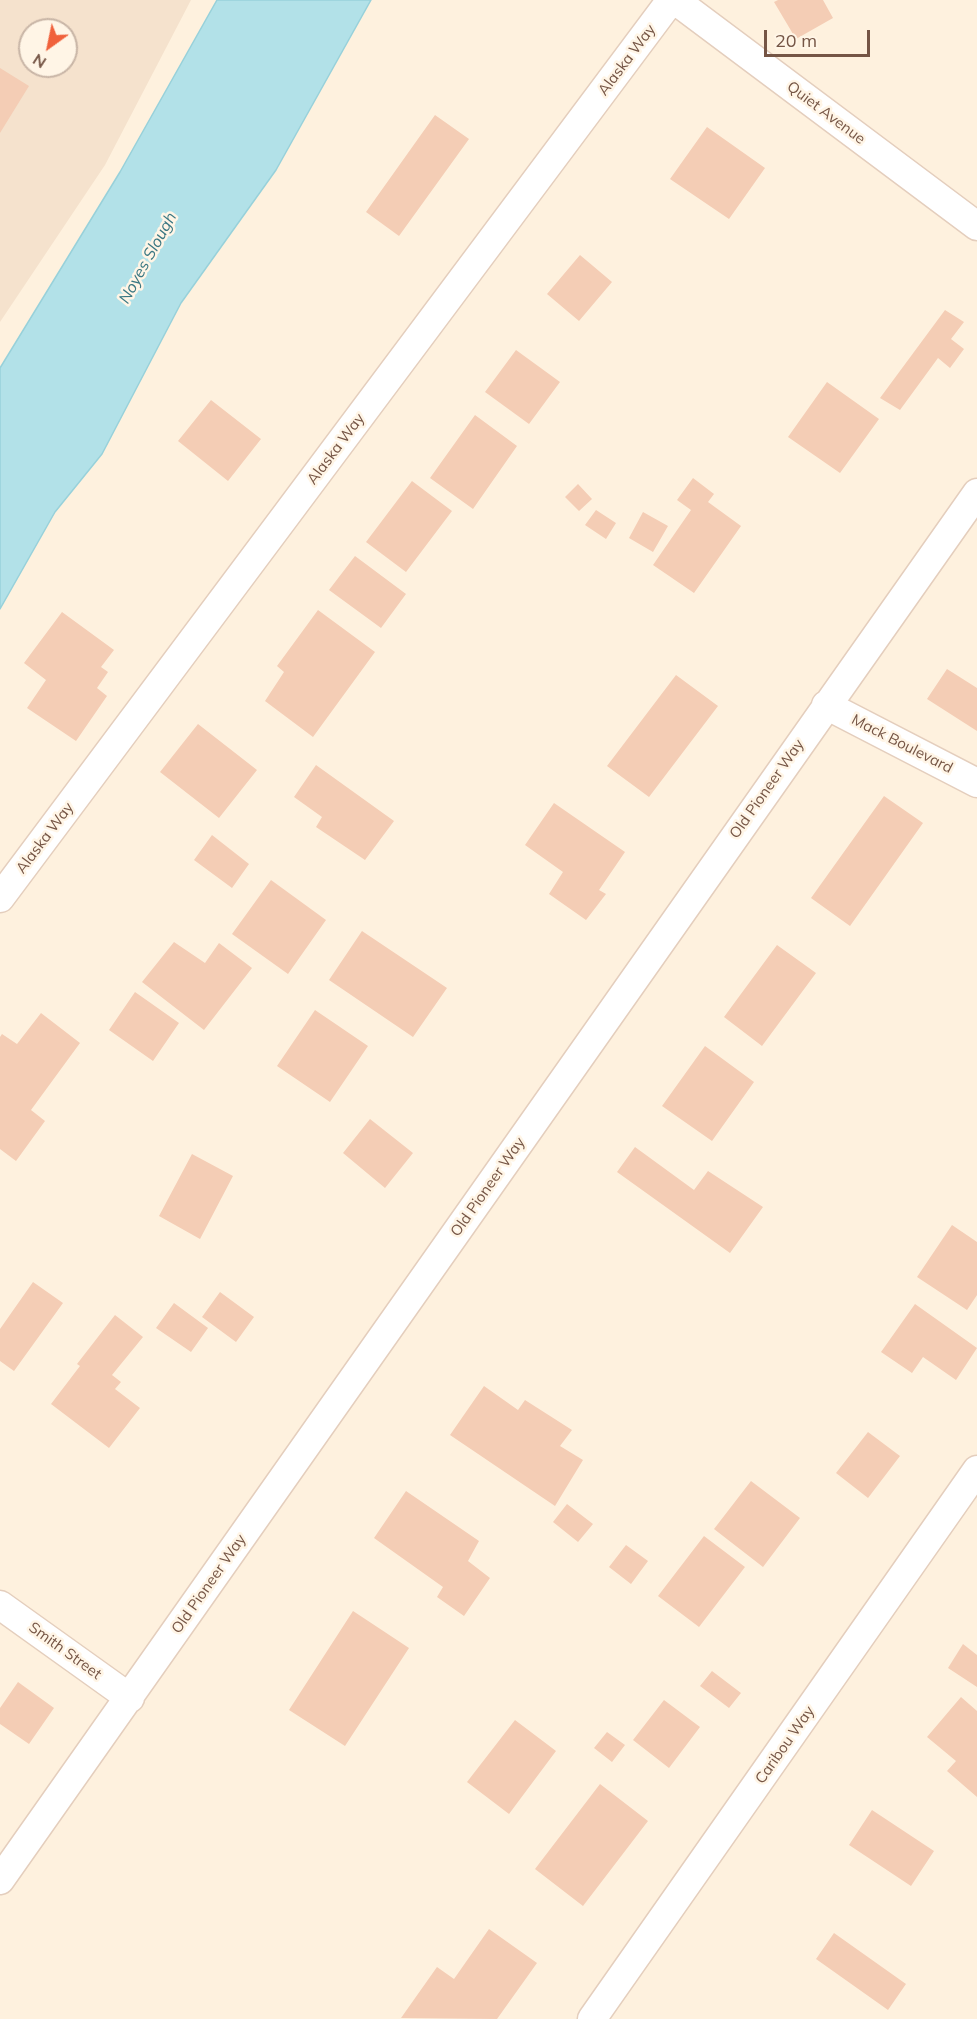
<!DOCTYPE html>
<html>
<head>
<meta charset="utf-8">
<style>
	body { margin:0 }
	#map { position:relative; width:977px; height:2019px; overflow:hidden; background:#fef1de; font-family:Mulish,sans-serif }
	canvas { display:block }
	.north { position:absolute; left:18px; top:18px; width:60px; height:60px; box-sizing:border-box; background:#fff5e6; border:2px solid #c8b5a6; border-radius:50%; rotate:213deg; font-size:16px; font-weight:700; line-height:24px; text-align:center; color:#755545 }
	.north::after { content:''; display:block; margin:auto; width:21px; height:27px; background:#f0613b; clip-path:polygon(50% 0,100% 100%,50% 72%,0 100%) }
	.scale { position:absolute; left:764px; top:30px; width:106px; height:27px; box-sizing:border-box; border:3px solid #755545; border-top:0; padding-left:8px; font-size:18px; line-height:21px; white-space:nowrap; color:#755545; -webkit-text-stroke:4px #fff5e6; paint-order:stroke }
</style>
</head>
<body>
<div id="map">
<canvas width="977" height="2019"></canvas>
<div class="north">N</div>
<div class="scale">20 m</div>
</div>
<script>
const ctx = document.querySelector('canvas').getContext('2d');
ctx.lineJoin = 'round';
function fillPath(path, color) { ctx.fillStyle = color; ctx.fill(path, 'evenodd'); }
const shape = rows => new Path2D(rows.map(r => 'M' + r).join(''));
function strokePath(path, color, width, dash) { ctx.strokeStyle = color; ctx.lineWidth = width; ctx.lineCap = dash ? 'butt' : 'round'; ctx.setLineDash(dash || []); ctx.stroke(path); }
function drawText(font, color, halo, rows, align = 'center') {
  ctx.font = font + ' Mulish,sans-serif'; ctx.lineWidth = 5; ctx.setLineDash([]); ctx.textBaseline = 'middle'; ctx.strokeStyle = halo; ctx.fillStyle = color; for (const [text, x, y, turn = 0] of rows) {
    ctx.save(); ctx.translate(x, y); ctx.rotate((+turn || 0) * Math.PI / 180); ctx.textAlign = isNaN(turn) ? turn : align; if (halo) ctx.strokeText(text, 0, 0); ctx.fillText(text, 0, 0); ctx.restore();
  }
}
const residential = shape([
	[0,0,191,0,105,165,0,322],
	[30,30,66,30,66,66,30,66]
]);
const water = shape([
	[217,0,371,0,276,170,181,303,102,454,55,512,0,609,0,368,120,172,217,0]
]);
const building = shape([
	[778,0,823,0,833,18,796,39,774,2],
	[0,68,29,86,0,133],
	[435,115,469,139,399,236,366,212],
	[707,127,765,168,729,219,670,179],
	[580,255,612,282,579,321,547,294],
	[945,310,964,322,951,339,964,349,950,368,938,358,900,410,880,398],
	[516,350,560,382,529,424,485,392],
	[827,382,879,419,840,473,788,437],
	[211,400,261,439,228,481,178,441],
	[475,415,517,446,473,509,430,478],
	[693,478,714,494,708,502,741,526,694,593,653,565,691,510,677,500],
	[412,481,452,511,406,572,366,542],
	[578,484,592,499,579,511,565,497],
	[596,510,616,523,606,539,585,525],
	[643,512,668,526,653,552,629,538],
	[355,556,406,594,381,628,329,590],
	[318,610,375,652,313,737,265,701,284,672,277,666],
	[62,612,114,650,101,667,108,672,97,688,107,696,76,741,27,708,46,680,24,663],
	[947,669,977,688,977,731,927,699],
	[676,675,718,706,649,797,607,766],
	[198,724,257,770,219,818,160,772],
	[316,765,394,821,365,860,316,827,322,817,294,797],
	[884,796,923,823,850,926,811,898],
	[554,803,625,852,599,890,606,894,586,920,549,894,563,872,525,845],
	[212,835,249,864,232,888,194,860],
	[271,880,326,920,288,974,232,934],
	[362,931,447,988,413,1037,329,980],
	[174,942,205,963,219,943,252,968,204,1030,142,982],
	[777,945,816,973,762,1046,724,1017],
	[135,992,179,1023,153,1061,109,1030],
	[315,1010,368,1046,330,1102,277,1066],
	[41,1013,80,1043,31,1110,45,1121,16,1161,0,1149,0,1037,2,1034,17,1044],
	[705,1046,754,1082,712,1141,662,1106],
	[370,1119,413,1153,385,1188,343,1153],
	[635,1147,694,1190,708,1171,763,1207,730,1253,617,1172],
	[192,1154,233,1176,200,1239,159,1216],
	[952,1225,977,1242,977,1295,967,1310,917,1277],
	[33,1282,63,1303,14,1371,0,1361,0,1329],
	[220,1292,254,1317,236,1342,202,1317],
	[174,1303,208,1328,191,1352,156,1328],
	[915,1304,977,1348,956,1380,923,1357,912,1373,881,1352],
	[115,1315,143,1337,112,1375,121,1382,115,1389,140,1408,109,1448,51,1404,80,1366,77,1364],
	[484,1386,518,1410,525,1400,572,1430,560,1446,583,1460,555,1506,450,1435],
	[868,1432,900,1456,868,1498,836,1473],
	[751,1481,800,1518,763,1567,714,1529],
	[406,1491,479,1541,468,1561,490,1578,464,1616,437,1597,443,1587,374,1538],
	[567,1504,593,1524,578,1542,553,1522],
	[704,1536,745,1567,699,1627,658,1596],
	[626,1545,648,1561,631,1584,609,1567],
	[353,1611,409,1648,345,1746,289,1710],
	[963,1644,977,1655,977,1687,948,1668],
	[712,1671,741,1693,729,1708,700,1686],
	[18,1682,54,1708,29,1744,0,1724,0,1708],
	[961,1697,977,1711,977,1797,947,1771,956,1761,927,1737],
	[664,1700,700,1727,669,1768,633,1740],
	[515,1720,556,1751,509,1814,467,1782],
	[607,1732,625,1745,612,1762,594,1748],
	[600,1784,648,1821,583,1906,535,1869],
	[872,1810,934,1851,911,1886,849,1845],
	[489,1929,537,1963,497,2019,401,2018,437,1967,454,1979],
	[834,1933,906,1984,888,2010,816,1959]
]);
const street = shape([
	[675,0,977,226],
	[826,705,977,783],
	[0,898,671,0],
	[0,1605,130,1698],
	[0,1880,977,493],
	[592,2019,977,1470]
]);
const streetNames = [
	["Alaska Way",627,60,-53],
	["Quiet Avenue",826,113,37],
	["Alaska Way",336,449,-53],
	["Mack Boulevard",902,744,27],
	["Old Pioneer Way",767,789,-55],
	["Alaska Way",45,838,-53],
	["Old Pioneer Way",488,1187,-55],
	["Old Pioneer Way",209,1584,-55],
	["Smith Street",65,1651,36],
	["Caribou Way",785,1745,-55]
];
const waterNames = [
	["Noyes Slough",148,258,-61]
];
fillPath(residential, '#f5e2cd');
fillPath(water, '#b2e1e8');
strokePath(water, '#98d1da', 1.5);
fillPath(building, '#f4cdb5');
strokePath(street, '#e4cebd', 31);
strokePath(street, '#fff', 28);
drawText('15px', '#755545', '#fff5e6', streetNames);
drawText('italic 16px', '#3b7883', '#fff5e6', waterNames);
</script>
</body>
</html>
